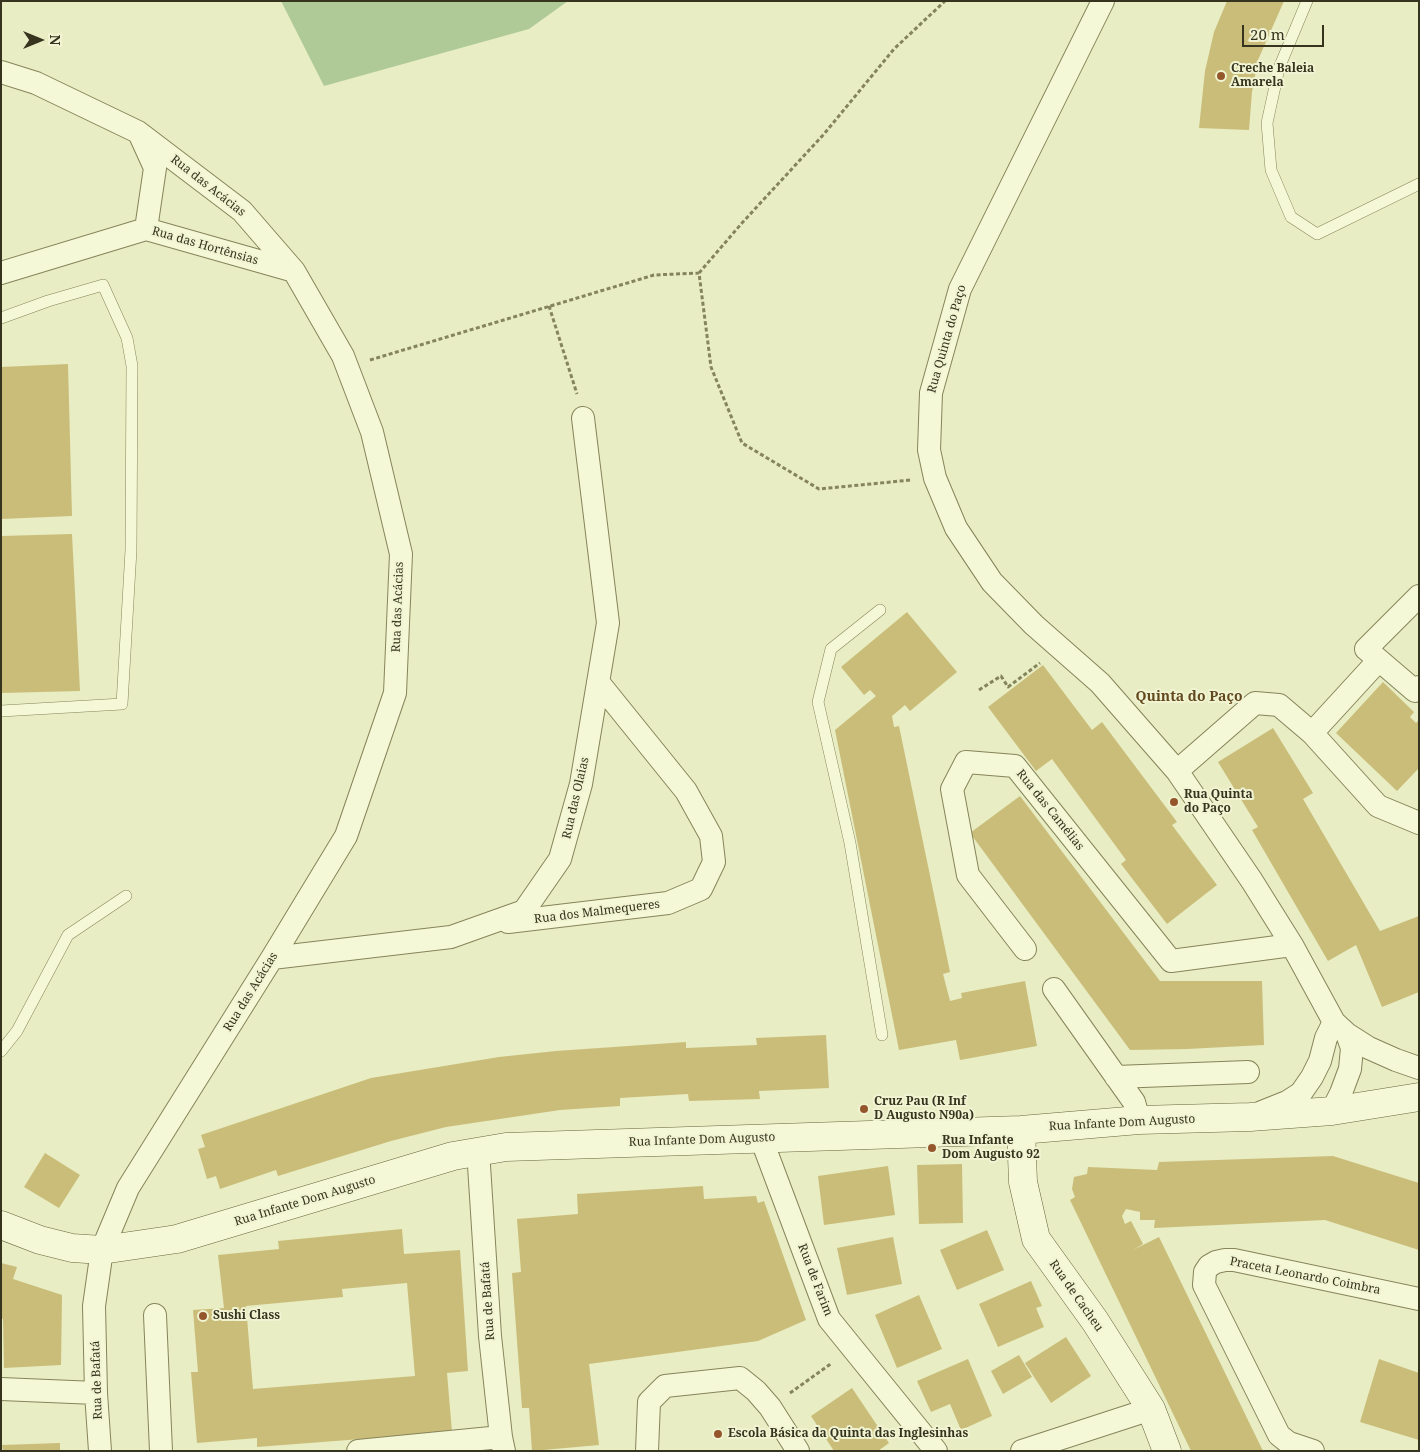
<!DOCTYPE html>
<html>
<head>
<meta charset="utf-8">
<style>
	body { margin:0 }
	#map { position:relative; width:1420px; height:1452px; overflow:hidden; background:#e8edc3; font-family:"Noto Serif",serif }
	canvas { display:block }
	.frame { position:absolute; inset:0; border:2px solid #36341e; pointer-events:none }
	.north { position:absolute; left:15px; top:15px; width:50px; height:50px; -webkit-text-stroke:4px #f0f4d2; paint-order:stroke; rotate:90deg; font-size:14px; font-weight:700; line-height:20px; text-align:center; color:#36341e }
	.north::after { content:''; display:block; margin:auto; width:18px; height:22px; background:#36341e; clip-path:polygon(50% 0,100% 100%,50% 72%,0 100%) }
	.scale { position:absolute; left:1242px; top:25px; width:82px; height:22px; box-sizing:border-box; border:2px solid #36341e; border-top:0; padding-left:6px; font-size:15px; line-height:18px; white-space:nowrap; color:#36341e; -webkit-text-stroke:4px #f0f4d2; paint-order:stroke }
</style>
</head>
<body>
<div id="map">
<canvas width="1420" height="1452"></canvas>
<div class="frame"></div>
<div class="north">N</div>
<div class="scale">20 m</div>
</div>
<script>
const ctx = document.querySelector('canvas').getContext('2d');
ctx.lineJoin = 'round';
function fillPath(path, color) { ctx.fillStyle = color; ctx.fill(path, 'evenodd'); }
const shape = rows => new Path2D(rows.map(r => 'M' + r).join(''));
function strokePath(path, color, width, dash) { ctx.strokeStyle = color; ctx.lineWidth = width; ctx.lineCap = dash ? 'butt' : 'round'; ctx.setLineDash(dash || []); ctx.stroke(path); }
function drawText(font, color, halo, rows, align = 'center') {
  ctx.font = font + ' "Noto Serif",serif'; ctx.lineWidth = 4; ctx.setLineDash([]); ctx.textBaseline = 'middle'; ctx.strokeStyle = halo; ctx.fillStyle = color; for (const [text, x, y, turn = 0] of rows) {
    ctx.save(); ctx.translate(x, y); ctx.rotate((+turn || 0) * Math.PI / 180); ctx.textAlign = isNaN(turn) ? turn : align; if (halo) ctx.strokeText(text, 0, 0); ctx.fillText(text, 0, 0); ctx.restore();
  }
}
const green = shape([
	[281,1,568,1,529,29,324,86]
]);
const building = shape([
	[1227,1,1284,1,1258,60,1252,92,1249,130,1199,128,1205,71,1214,32],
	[68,364,72,516,1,519,1,367],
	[72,534,80,691,1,693,1,536],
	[907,612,957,672,910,711,905,705,892,716,894,727,899,726,950,972,943,974,950,1001,962,998,961,993,1025,981,1037,1046,960,1060,956,1040,899,1050,835,730,876,696,870,690,864,695,841,667],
	[1043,665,1092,730,1102,722,1177,822,1172,825,1217,885,1167,924,1121,864,1126,860,1052,759,1036,771,988,707],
	[1383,682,1414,712,1410,717,1416,723,1419,720,1419,768,1397,791,1336,733],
	[1273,728,1313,793,1303,799,1380,931,1419,916,1419,992,1382,1007,1356,945,1328,961,1252,830,1258,827,1218,762],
	[1020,796,1160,981,1262,981,1264,1045,1187,1049,1130,1050,970,833],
	[826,1035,829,1088,759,1091,760,1099,689,1101,688,1094,620,1098,620,1106,560,1110,446,1127,391,1141,278,1176,276,1170,220,1189,216,1176,207,1179,198,1149,205,1147,201,1135,371,1078,499,1057,556,1051,686,1042,686,1048,757,1045,756,1038],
	[45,1153,80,1175,59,1208,24,1187],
	[1333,1156,1419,1183,1419,1250,1325,1220,1154,1228,1155,1220,1140,1220,1140,1212,1126,1209,1122,1216,1125,1224,1131,1221,1143,1244,1133,1250,1159,1237,1263,1451,1191,1451,1070,1200,1075,1197,1072,1189,1074,1177,1087,1174,1088,1167,1157,1170,1159,1162],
	[962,1164,963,1223,919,1224,917,1165],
	[888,1166,895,1215,824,1225,818,1176],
	[703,1186,704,1199,756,1196,758,1203,764,1201,806,1320,758,1341,589,1364,599,1445,532,1451,529,1408,522,1408,512,1273,521,1272,517,1219,578,1214,577,1194],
	[402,1229,404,1254,460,1250,468,1371,447,1373,452,1432,257,1447,257,1438,197,1443,191,1372,198,1372,193,1310,224,1308,218,1255,279,1249,278,1241],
	[407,1283,415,1376,253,1389,246,1306,343,1297,342,1289],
	[987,1230,1004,1270,957,1290,940,1250],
	[893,1237,902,1284,847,1295,837,1248],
	[1,1263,17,1267,13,1279,62,1295,61,1365,4,1368,3,1319,1,1318],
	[1031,1281,1042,1306,1036,1308,1044,1327,998,1347,979,1304],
	[919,1295,942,1349,897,1368,875,1315],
	[1066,1337,1091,1376,1051,1403,1025,1363],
	[1019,1355,1032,1377,1003,1394,991,1371],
	[968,1359,992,1416,961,1430,950,1404,931,1412,917,1381],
	[1379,1359,1419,1373,1419,1440,1360,1422],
	[852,1388,889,1443,878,1451,834,1451,811,1416],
	[60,1443,60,1451,3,1451,2,1445]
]);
const path = shape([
	[699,273,742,223,824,134,894,49,945,1],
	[549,306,577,394],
	[370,360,654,275,699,273,711,367,742,443,819,489,911,480],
	[979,690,1001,676,1008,687,1040,663],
	[790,1393,832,1363]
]);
const lane = shape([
	[1307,1,1279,68,1267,123,1271,170,1291,217,1317,234,1419,184],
	[1,318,48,301,103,285,127,338,132,366,131,550,122,704,1,711],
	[880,610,831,649,818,702,850,843,882,1035],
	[1,1051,17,1031,68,935,126,896]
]);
const street = shape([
	[1103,1,960,289,931,393,929,450,935,478,956,528,992,582,1034,625,1100,683,1177,771,1252,881,1292,945,1334,1022,1347,1034,1352,1048,1350,1069,1341,1093,1332,1111],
	[1,72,36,83,138,132,242,211,294,271,343,356,372,432,401,554,395,693,346,836,272,958,128,1188,102,1250,94,1306,96,1393,100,1451],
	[140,135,155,168,146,229],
	[1,273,146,229,294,271],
	[1419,596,1366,649,1415,691,1419,687],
	[1312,733,1378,661],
	[1177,771,1255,703,1279,705,1312,733,1378,806,1419,823],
	[508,922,668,903,701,889,714,862,711,836,686,791,598,682],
	[1025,949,968,875,952,789,966,762,1015,766,1171,961,1292,945],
	[272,958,451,937,524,911,560,859,581,784,608,623,583,418],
	[1054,989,1134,1102,1139,1120],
	[1347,1034,1369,1048,1396,1060,1419,1068],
	[1116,1077,1248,1072],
	[1262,1112,1287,1102,1301,1093,1312,1077,1320,1061,1326,1038,1334,1022],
	[761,1138,829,1319,936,1451],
	[478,1150,490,1336,501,1437,504,1451],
	[155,1315,161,1451],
	[1,1389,96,1393],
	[358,1451,501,1437],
	[647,1451,649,1402,665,1386,740,1378,756,1391,770,1407,798,1451],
	[1022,1451,1151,1409],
	[1313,1451,1289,1443,1279,1435,1204,1285,1205,1272,1209,1266,1216,1262,1225,1260,1234,1260,1419,1299]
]);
const secondary = shape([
	[1021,1130,1023,1182,1036,1239,1095,1321,1151,1409,1167,1451],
	[1,1225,40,1240,72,1248,102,1250,177,1239,453,1156,506,1147,1021,1130,1139,1120,1250,1117,1332,1111,1419,1097]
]);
const markers = [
	[1221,76,5,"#94572c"],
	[1174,802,5,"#94572c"],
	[864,1109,5,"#94572c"],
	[932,1148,5,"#94572c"],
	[203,1316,5,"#94572c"],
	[718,1434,5,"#94572c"]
];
const poiNames = [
	["Creche Baleia",1231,69],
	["Amarela",1231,83],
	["Rua Quinta",1184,795],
	["do Paço",1184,809],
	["Cruz Pau (R Inf",874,1102],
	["D Augusto N90a)",874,1116],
	["Rua Infante",942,1141],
	["Dom Augusto 92",942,1155],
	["Sushi Class",213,1316],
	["Escola Básica da Quinta das Inglesinhas",728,1434]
];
const streetNames = [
	["Rua das Acácias",208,186,38],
	["Rua das Hortênsias",205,246,16],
	["Rua Quinta do Paço",947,339,-74],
	["Rua das Acácias",398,607,-88],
	["Rua das Olaias",576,798,-77],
	["Rua das Camélias",1050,810,51],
	["Rua dos Malmequeres",597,912,-7],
	["Rua das Acácias",251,992,-58],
	["Rua Infante Dom Augusto",1122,1123,-3],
	["Rua Infante Dom Augusto",702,1140,-2],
	["Rua Infante Dom Augusto",305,1201,-17],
	["Praceta Leonardo Coimbra",1305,1276,11],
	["Rua de Farim",815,1280,69],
	["Rua de Cacheu",1076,1296,55],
	["Rua de Bafatá",488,1301,-94],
	["Rua de Bafatá",97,1380,-92]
];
const neighbourhoodNames = [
	["Quinta do Paço",1189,697]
];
fillPath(green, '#afca97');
fillPath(building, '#cabd79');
strokePath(lane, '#86845a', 12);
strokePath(street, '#86845a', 24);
strokePath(secondary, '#68653d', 29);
strokePath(path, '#86845a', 3, [4, 2.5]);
strokePath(lane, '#f4f8d6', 11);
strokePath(street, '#f4f8d6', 22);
strokePath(secondary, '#f4f8d6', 28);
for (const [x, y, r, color] of markers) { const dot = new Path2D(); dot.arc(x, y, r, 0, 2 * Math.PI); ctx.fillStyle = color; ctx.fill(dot); strokePath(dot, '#f0f4d2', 2); }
drawText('bold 12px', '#36341e', '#f0f4d2', poiNames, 'left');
drawText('12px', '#36341e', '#f0f4d2', streetNames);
drawText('bold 14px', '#62491e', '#f0f4d2', neighbourhoodNames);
</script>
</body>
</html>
